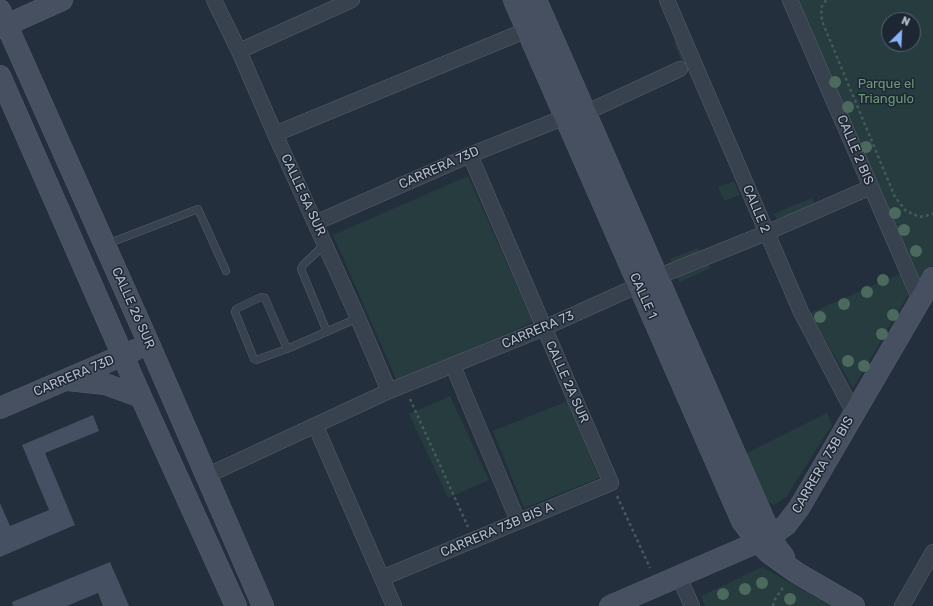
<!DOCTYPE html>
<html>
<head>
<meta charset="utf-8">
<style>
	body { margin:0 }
	#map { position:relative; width:933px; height:606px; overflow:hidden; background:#242f3e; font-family:Rubik,sans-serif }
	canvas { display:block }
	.north { position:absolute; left:881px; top:12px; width:40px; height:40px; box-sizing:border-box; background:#1d2633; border:1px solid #59626f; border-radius:50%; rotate:24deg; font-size:11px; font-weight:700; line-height:16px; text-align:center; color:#b4bcc9 }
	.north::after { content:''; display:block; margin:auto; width:14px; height:18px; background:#8ab4f8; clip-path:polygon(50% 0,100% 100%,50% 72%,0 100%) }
</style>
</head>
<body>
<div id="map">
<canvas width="933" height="606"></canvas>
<div class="north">N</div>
</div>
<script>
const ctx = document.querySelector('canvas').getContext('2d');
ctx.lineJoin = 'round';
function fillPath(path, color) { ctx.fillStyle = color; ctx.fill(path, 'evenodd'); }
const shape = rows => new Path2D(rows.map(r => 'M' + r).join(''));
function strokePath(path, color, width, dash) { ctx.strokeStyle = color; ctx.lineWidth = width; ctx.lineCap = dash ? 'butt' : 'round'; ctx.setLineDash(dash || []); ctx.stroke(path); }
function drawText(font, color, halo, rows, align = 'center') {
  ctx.font = font + ' Rubik,sans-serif'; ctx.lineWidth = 3; ctx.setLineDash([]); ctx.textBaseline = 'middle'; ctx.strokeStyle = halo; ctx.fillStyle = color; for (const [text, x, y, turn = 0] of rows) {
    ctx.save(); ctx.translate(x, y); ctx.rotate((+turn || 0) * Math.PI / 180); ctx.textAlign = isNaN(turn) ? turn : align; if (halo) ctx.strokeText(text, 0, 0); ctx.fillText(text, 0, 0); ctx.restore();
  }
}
const green = shape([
	[796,0,933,0,933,264,925,278,917,280],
	[889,20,913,20,913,44,889,44],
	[680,40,689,61,682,62,674,42],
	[468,176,533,322,397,381,333,235],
	[734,181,740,195,724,201,718,187],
	[812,198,815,205,777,219,773,214],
	[698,248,701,252,672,264,670,259],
	[708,264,710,268,680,282,677,278],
	[902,273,908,295,853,388,810,313],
	[450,396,489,480,448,498,409,414],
	[568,401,599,478,524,508,493,431],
	[827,413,832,425,786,497,774,505,768,502,745,454],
	[762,567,831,606,705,606,701,596]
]);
const building = shape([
	[93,415,99,431,45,453,75,525,0,557,0,503,10,526,49,510,22,445],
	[110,562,129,606,103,606,98,593,67,606,13,606,12,602]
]);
const path = shape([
	[826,0,821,8,822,21,895,197,906,211,920,217,933,214],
	[410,399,468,527],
	[617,496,650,568],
	[773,606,774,601,784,586]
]);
const lane = shape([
	[107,244,198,209,226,271],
	[325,244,303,265,301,269,327,332],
	[287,349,265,298,261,297,236,309,235,312,254,359,256,360,287,349,358,318]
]);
const street = shape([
	[214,0,239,51,275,134,358,318,389,391],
	[667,0,801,312,854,413],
	[790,0,920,300],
	[239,51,352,0],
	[585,113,680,69],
	[275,134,527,30],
	[315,223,470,155,565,117],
	[453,366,518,521],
	[316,427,394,606],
	[206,476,389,391,544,328,657,277,766,233,871,187],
	[679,577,692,606],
	[382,578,611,483,470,155],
	[902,606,933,552]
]);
const secondary = shape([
	[514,0,742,521,758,542,769,553,797,573,854,606],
	[536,0,771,536,777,548,784,557],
	[0,10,149,344,263,606],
	[0,28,62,0],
	[0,76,141,397,236,606],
	[68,380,105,384,141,397],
	[0,408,135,350],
	[610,606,758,542,771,536,786,525,799,508,933,278]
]);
const trees = [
	[835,82],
	[848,107],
	[866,147],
	[895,213],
	[904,230],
	[916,251],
	[883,280],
	[867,292],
	[844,304],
	[893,315],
	[820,317],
	[882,334],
	[848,361],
	[864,366],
	[762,583],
	[745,589],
	[723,594],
	[790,599]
];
const parkNames = [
	["Parque el",886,84],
	["Triangulo",886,99]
];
const streetNames = [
	["CALLE 2 BIS",855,150,67],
	["CARRERA 73D",439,168,-24],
	["CALLE 5A SUR",303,195,65],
	["CALLE 2",756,209,67],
	["CALLE 1",643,296,66],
	["CALLE 26 SUR",133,308,66],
	["CARRERA 73",538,330,-23],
	["CARRERA 73D",74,376,-23],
	["CALLE 2A SUR",567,382,66],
	["CARRERA 73B BIS",823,465,-60],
	["CARRERA 73B BIS A",497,530,-23]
];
fillPath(green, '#263c3f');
fillPath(building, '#455162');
strokePath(lane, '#565f6c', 8);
strokePath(street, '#565f6c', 16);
strokePath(secondary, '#565f6c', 22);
strokePath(path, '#44595c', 2.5, [3, 3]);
strokePath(lane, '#38414e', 7);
strokePath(street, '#38414e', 15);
strokePath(secondary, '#465061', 21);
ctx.fillStyle = '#4b6a5d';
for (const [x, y] of trees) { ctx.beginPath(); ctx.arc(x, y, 6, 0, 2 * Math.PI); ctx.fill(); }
drawText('13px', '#6b9a76', '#1d2633', parkNames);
drawText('13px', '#b4bcc9', '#1d2633', streetNames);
</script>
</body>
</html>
